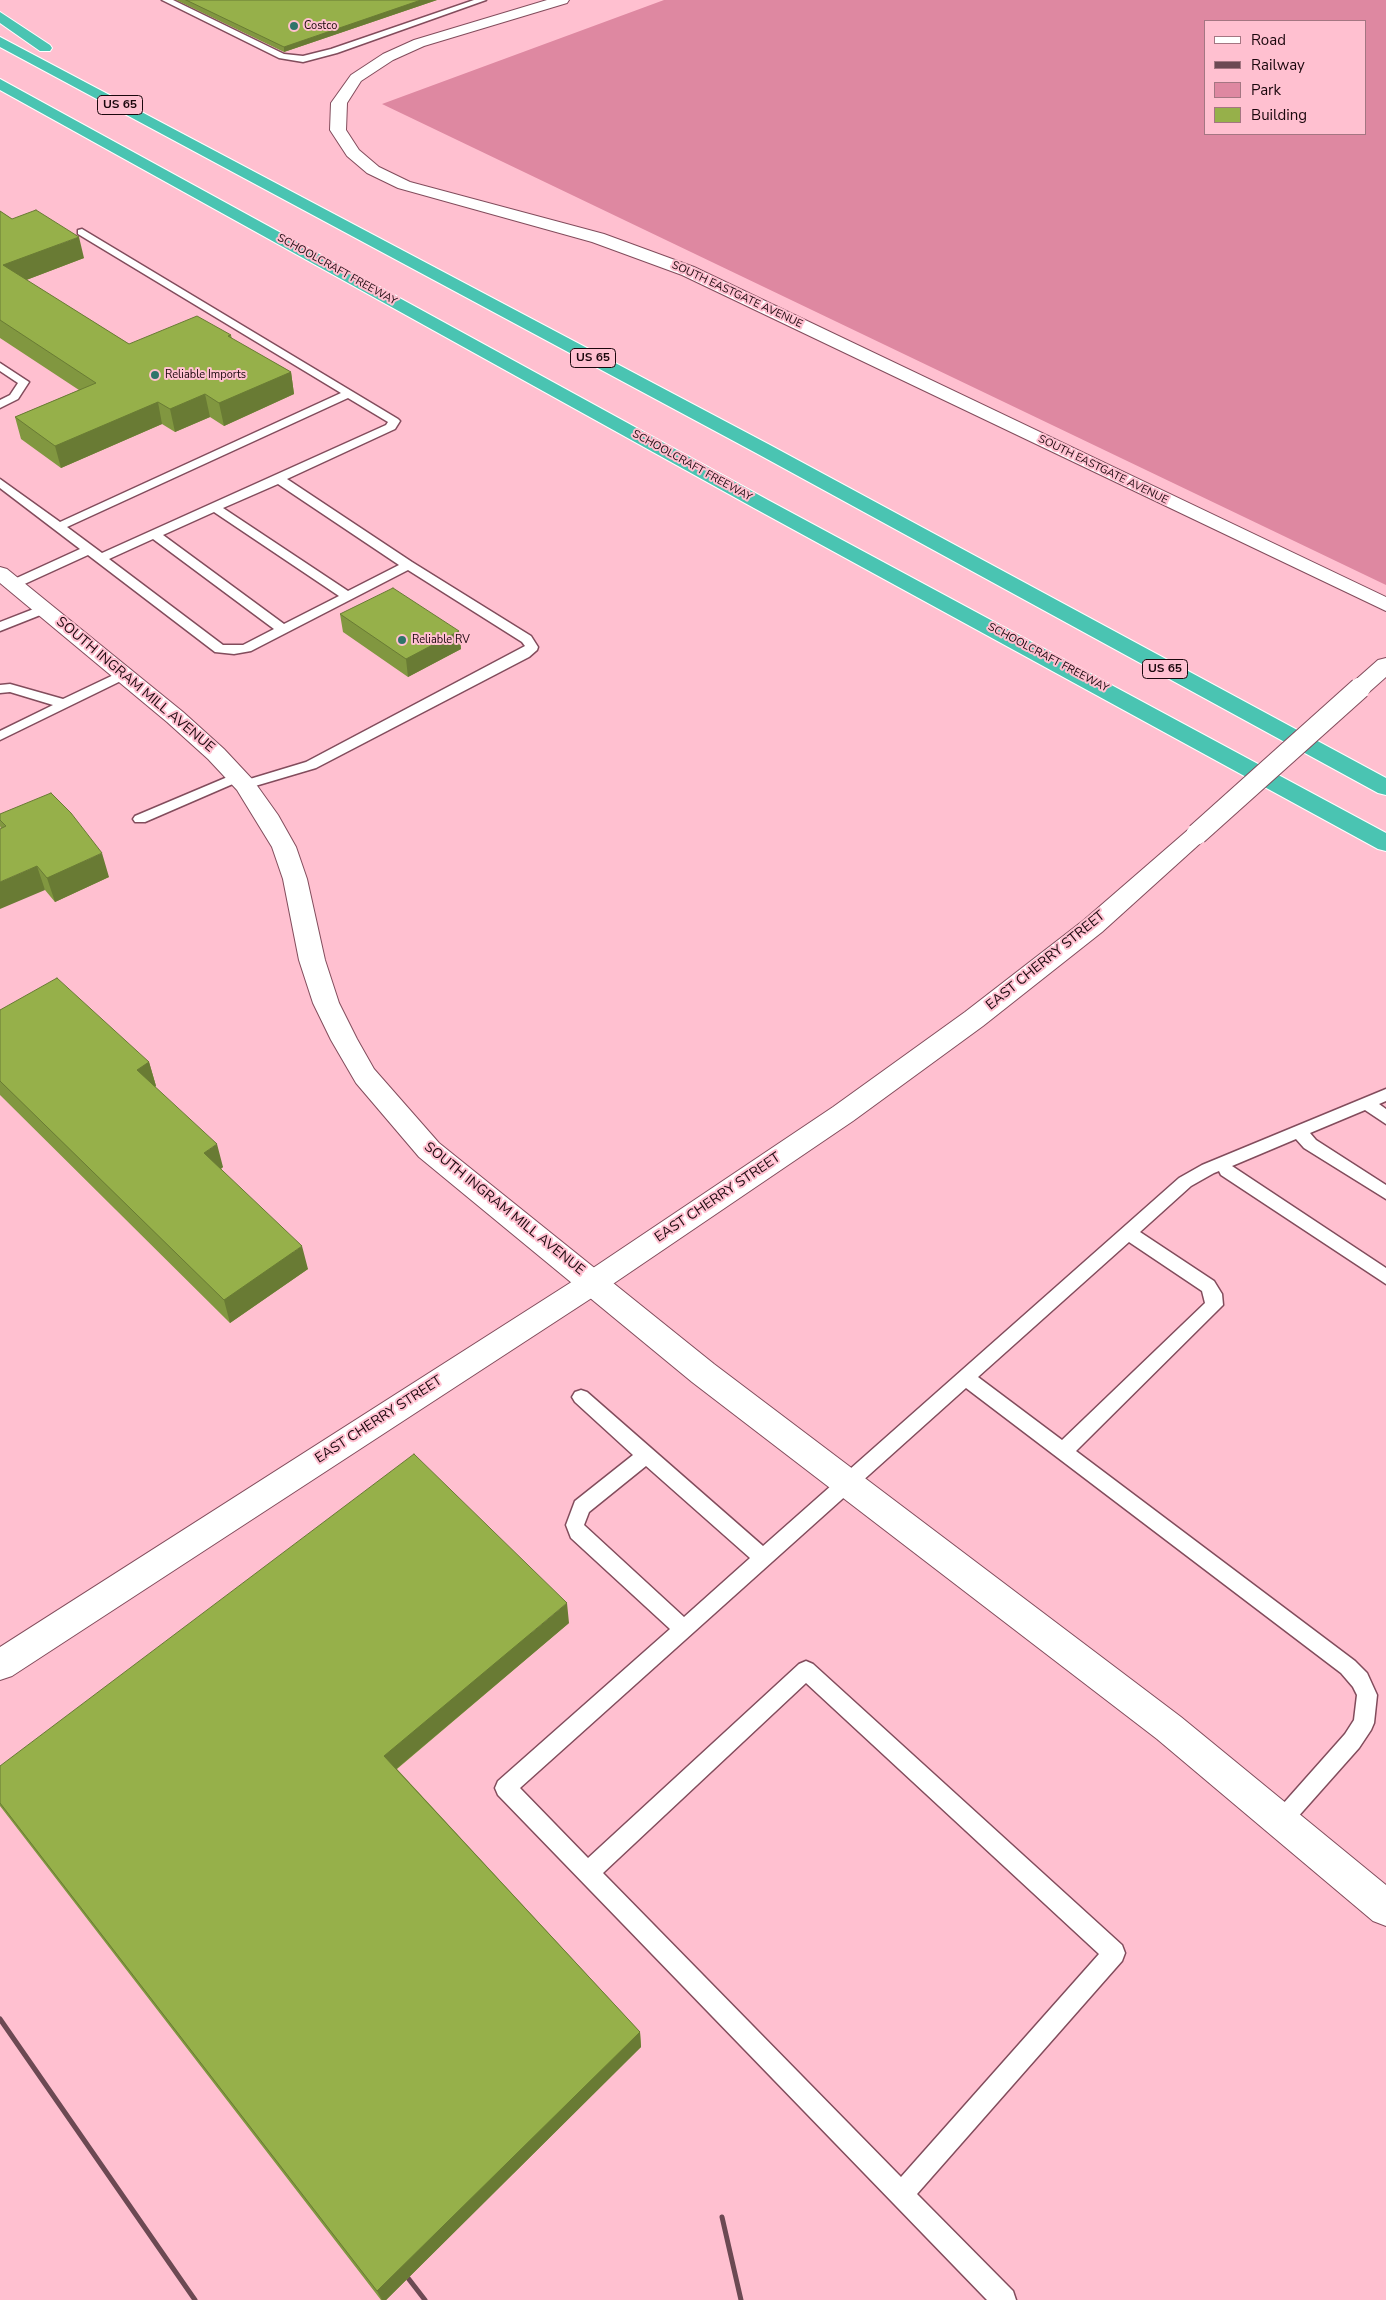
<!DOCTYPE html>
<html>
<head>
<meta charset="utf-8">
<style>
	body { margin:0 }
	#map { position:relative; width:1386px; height:2300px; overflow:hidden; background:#ffc0d0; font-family:"Nunito Sans",sans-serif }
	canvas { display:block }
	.legend { position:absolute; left:1204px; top:20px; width:162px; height:115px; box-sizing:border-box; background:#ffc0d0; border:1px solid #a47682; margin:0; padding:6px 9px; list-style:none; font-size:15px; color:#1b070d }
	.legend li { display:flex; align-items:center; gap:10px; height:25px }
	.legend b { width:25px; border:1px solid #a47682 }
</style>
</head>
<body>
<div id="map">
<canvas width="1386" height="2300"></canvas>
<ul class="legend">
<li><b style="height:6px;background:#fff"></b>Road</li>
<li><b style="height:6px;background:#6c4953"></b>Railway</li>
<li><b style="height:14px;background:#de88a1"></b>Park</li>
<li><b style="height:14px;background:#96b04a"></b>Building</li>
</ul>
</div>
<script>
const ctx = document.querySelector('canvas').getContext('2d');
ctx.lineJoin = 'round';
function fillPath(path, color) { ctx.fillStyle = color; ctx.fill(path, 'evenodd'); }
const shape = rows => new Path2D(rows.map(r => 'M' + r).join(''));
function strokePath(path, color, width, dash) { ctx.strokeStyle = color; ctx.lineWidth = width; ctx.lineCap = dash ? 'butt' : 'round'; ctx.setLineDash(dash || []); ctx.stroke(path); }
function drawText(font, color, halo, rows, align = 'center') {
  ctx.font = font + ' "Nunito Sans",sans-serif'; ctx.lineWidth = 4; ctx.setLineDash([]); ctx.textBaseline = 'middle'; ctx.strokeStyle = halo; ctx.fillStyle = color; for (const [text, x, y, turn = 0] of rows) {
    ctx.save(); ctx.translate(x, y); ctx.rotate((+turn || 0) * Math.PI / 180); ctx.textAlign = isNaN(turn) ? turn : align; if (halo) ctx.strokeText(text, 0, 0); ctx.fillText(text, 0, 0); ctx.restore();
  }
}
const green = shape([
	[664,0,1386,0,1386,585,382,104],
	[1205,21,1365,21,1365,134,1205,134]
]);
const service = shape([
	[162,0,173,0,284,54,303,56,331,49,474,0,486,0,337,53,303,62,279,58,162,0],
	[82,229,398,419,400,421,395,429,287,479,412,562,531,636,538,647,537,650,529,657,316,768,245,789,240,788,238,785,240,782,306,762,525,646,522,642,408,570,251,651,234,654,215,652,88,555,18,587,10,587,8,584,10,581,80,549,0,488,0,479,60,522,341,393,78,234,78,230,82,229],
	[348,398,388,422,386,425,102,553,67,527,348,398],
	[278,484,399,565,348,591,223,508,278,484],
	[214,512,339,596,284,624,163,535,214,512],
	[153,539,274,629,243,645,223,645,109,559,153,539],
	[0,363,29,382,18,399,0,408,0,400,10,395,18,383,0,371,0,363],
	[44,605,48,606,50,609,48,612,0,631,0,622,44,605],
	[124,670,130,674,129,677,0,740,0,731,53,705,10,692,0,693,0,685,10,684,63,699,124,670],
	[237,773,242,774,244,777,242,780,145,822,135,822,133,819,135,816,237,773],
	[1386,1089,1386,1101,1379,1104,1386,1109,1386,1124,1365,1110,1310,1133,1316,1140,1386,1185,1386,1199,1304,1148,1296,1139,1232,1166,1386,1268,1386,1284,1221,1175,1219,1171,1214,1173,1191,1186,1140,1232,1214,1281,1222,1294,1223,1305,1076,1451,1355,1661,1367,1673,1377,1695,1374,1723,1371,1730,1359,1748,1288,1828,1281,1831,1274,1828,1271,1821,1274,1814,1345,1734,1354,1720,1357,1695,1353,1687,1341,1673,966,1388,520,1788,588,1858,799,1664,806,1661,813,1664,1122,1945,1125,1953,1122,1961,917,2194,1013,2291,1016,2300,987,2300,498,1795,495,1788,498,1781,670,1629,571,1538,566,1525,575,1501,633,1455,575,1402,572,1397,575,1392,581,1390,587,1392,763,1546,1179,1178,1202,1165,1386,1089],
	[1129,1242,1202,1291,1205,1303,1062,1440,978,1377,1129,1242],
	[646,1466,750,1558,684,1617,584,1525,589,1512,646,1466],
	[806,1683,1099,1954,901,2177,603,1873,806,1683]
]);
const minor = shape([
	[0,567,7,569,183,712,224,749,253,780,278,815,296,847,307,879,325,960,339,1003,357,1039,374,1069,439,1143,714,1364,1181,1717,1386,1885,1386,1926,1373,1921,1157,1739,692,1382,419,1157,356,1083,331,1040,313,1003,299,960,283,879,272,847,237,790,208,759,167,722,0,583,0,567]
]);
const tertiary = shape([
	[547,0,569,0,567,3,424,46,393,60,361,81,347,103,346,130,359,150,379,167,410,182,604,234,694,267,1386,597,1386,611,682,275,592,242,398,188,367,173,347,156,330,130,331,103,351,75,383,54,414,40,547,0],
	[1386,658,1386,677,1368,693,1360,695,1352,693,1349,688,1352,683,1378,660,1386,658],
	[1197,826,1205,829,1209,834,1205,839,1102,932,983,1026,853,1121,604,1290,12,1676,0,1680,0,1647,584,1274,833,1107,965,1012,1084,920,1189,829,1197,826]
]);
const motorway = shape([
	[0,12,50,45,52,48,50,51,40,51,0,23,0,12],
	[0,37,770,445,1386,778,1386,795,1378,793,756,453,0,47,0,37],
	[0,79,768,500,1386,833,1386,851,1378,849,754,508,0,90,0,79]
]);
const rail = shape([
	[0,2019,195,2300],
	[722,2217,741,2300],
	[408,2278,425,2300]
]);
const tertiaryBridge = shape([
	[1197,834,1360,688]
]);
const wall = shape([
	[176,0,437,0,284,52],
	[0,211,12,219,84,258,26,280,129,344,231,335,232,339,291,372,294,394,224,426,210,417,175,432,162,424,61,468,21,439,15,417,79,390,0,338],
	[340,614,459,631,461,649,408,677,343,632],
	[0,814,109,877,55,902,45,890,1,829,0,826],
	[0,1010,149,1062,156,1086,155,1087,223,1167,221,1169,308,1269,230,1323,0,1095],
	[569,1623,397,1769,640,2032,641,2047,386,2300,381,2300,0,1806,0,1766]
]);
const shadedWall = shape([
	[421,0,437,0,284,52,284,47],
	[79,237,84,258,8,287,3,265],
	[291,372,294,394,224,426,219,403],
	[205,394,210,417,175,432,170,409],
	[158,402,162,424,61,468,55,446],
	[459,631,461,649,408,677,406,659],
	[102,853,109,877,55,902,47,878],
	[37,866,45,890,0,909,0,882],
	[149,1062,156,1086,144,1093,137,1070],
	[217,1144,223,1167,211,1176,204,1153],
	[302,1246,308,1269,230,1323,224,1300],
	[567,1603,569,1623,389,1775,384,1756],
	[640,2032,641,2047,386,2300,382,2300,377,2291]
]);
const building = shape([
	[186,0,421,0,284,47,186,0],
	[36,210,79,237,3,265,129,344,197,316,231,335,228,336,291,372,219,403,205,394,170,409,158,402,55,446,15,417,96,383,0,320,0,211,12,219,36,210],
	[393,588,459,631,406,659,340,614,393,588],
	[51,793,71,813,102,853,47,878,37,866,0,882,0,829,6,826,0,820,0,814,51,793],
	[57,978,149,1062,137,1070,217,1144,204,1153,302,1246,224,1300,0,1081,0,1010,57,978],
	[414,1454,567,1603,384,1756,640,2032,377,2291,0,1803,0,1766,414,1454]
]);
const markers = [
	[294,26,5,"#2f746a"],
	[155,375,5,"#2f746a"],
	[402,640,5,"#2f746a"]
];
const farPoinames = [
	["Costco",304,26],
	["Reliable Imports",165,375],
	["Reliable RV",412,640]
];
const farStreetnames = [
	["SCHOOLCRAFT FREEWAY",337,270,29],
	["SOUTH EASTGATE AVENUE",737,295,25],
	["SCHOOLCRAFT FREEWAY",692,466,29],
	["SOUTH EASTGATE AVENUE",1103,470,26],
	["SCHOOLCRAFT FREEWAY",1048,658,28]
];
const shields = [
	[120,105,45],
	[593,358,45],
	[1165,669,45]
];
const shieldNames = [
	["US 65",120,105],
	["US 65",593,358],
	["US 65",1165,669]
];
const streetNames = [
	["SOUTH INGRAM MILL AVENUE",135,685,40],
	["EAST CHERRY STREET",1046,961,-39],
	["EAST CHERRY STREET",718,1198,-34],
	["SOUTH INGRAM MILL AVENUE",504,1209,39],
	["EAST CHERRY STREET",379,1420,-33]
];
fillPath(green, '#de88a1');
strokePath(service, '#824c5c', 3);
strokePath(minor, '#824c5c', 2);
strokePath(tertiary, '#824c5c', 2);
strokePath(motorway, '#fff', 2);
fillPath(service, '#fff');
fillPath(minor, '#fff');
fillPath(tertiary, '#fff');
fillPath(motorway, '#4ac4b2');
strokePath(rail, '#6c4953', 5);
strokePath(tertiaryBridge, '#824c5c', 23, []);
strokePath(tertiaryBridge, '#fff', 21);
fillPath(wall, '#819740');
fillPath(shadedWall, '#697b34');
fillPath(building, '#96b04a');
strokePath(building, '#697b34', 1);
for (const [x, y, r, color] of markers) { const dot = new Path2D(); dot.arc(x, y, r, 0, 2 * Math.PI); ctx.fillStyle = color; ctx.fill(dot); strokePath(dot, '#ffc0d0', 2); }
drawText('11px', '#1b070d', '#ffc0d0', farPoinames, 'left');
drawText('11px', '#1b070d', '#ffc0d0', farStreetnames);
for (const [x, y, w] of shields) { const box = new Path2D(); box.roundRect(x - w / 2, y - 9.5, w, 19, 4); ctx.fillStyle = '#ffc0d0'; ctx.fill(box); strokePath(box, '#1b070d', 1); }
drawText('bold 12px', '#1b070d', null, shieldNames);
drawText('14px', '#1b070d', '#ffc0d0', streetNames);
</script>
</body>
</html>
